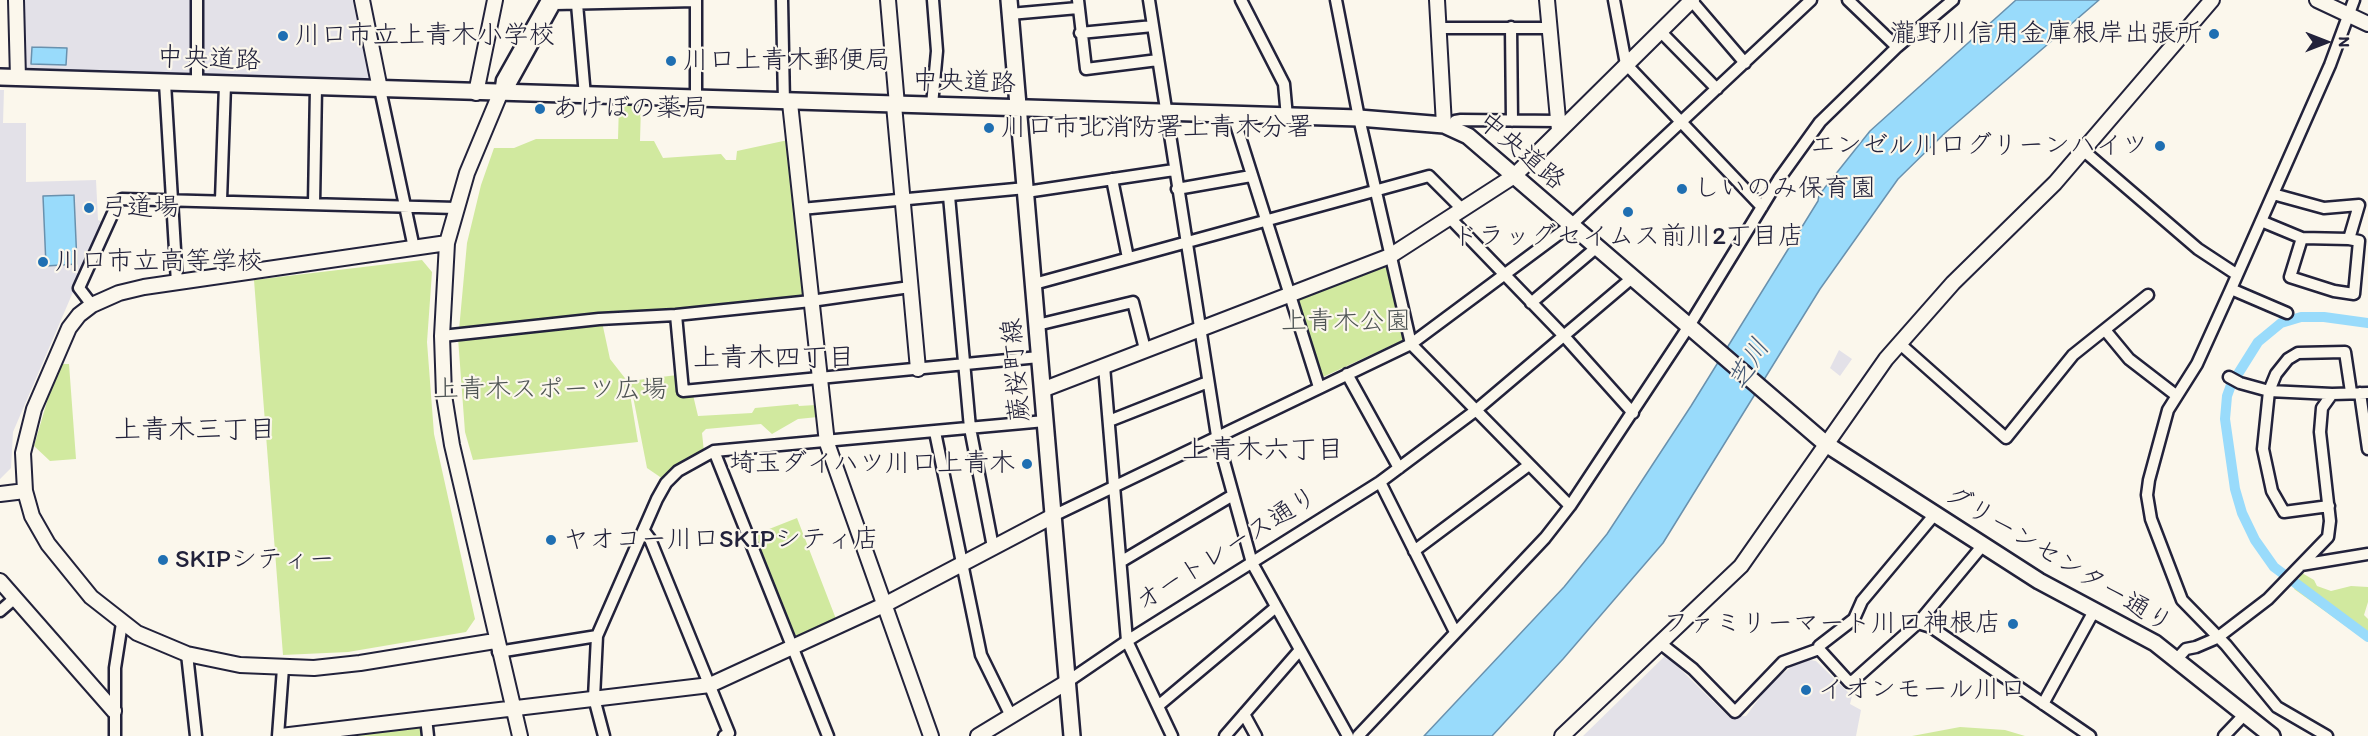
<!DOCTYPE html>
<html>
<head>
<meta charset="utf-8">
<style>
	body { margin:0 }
	#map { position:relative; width:2368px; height:736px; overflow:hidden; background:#fbf7ec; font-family:Itim,sans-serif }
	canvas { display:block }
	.north { position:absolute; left:2296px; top:12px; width:60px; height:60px; -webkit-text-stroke:4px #fbf7ec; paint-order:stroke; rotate:90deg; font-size:16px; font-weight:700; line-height:24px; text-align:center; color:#22223b }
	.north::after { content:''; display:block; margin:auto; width:21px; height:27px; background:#22223b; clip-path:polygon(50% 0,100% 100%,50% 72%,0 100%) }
</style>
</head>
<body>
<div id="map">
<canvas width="2368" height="736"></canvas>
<div class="north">N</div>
</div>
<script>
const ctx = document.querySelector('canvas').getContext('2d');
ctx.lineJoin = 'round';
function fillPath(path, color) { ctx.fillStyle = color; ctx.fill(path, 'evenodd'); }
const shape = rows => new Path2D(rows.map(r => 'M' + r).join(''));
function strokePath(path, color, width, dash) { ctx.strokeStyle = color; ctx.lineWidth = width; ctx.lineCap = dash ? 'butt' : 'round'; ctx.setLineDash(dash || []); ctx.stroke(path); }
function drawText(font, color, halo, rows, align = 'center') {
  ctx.font = font + ' Itim,"Klee One",sans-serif'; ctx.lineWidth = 4.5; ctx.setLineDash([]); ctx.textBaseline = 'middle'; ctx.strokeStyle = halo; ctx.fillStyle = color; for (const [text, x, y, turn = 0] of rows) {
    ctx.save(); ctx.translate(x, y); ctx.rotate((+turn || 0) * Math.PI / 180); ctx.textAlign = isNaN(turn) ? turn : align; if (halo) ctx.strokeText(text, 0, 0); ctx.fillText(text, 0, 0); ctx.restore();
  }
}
const built = shape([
	[22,0,192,0,192,72,188,76,27,71,23,67],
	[201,0,356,0,371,75,367,81,207,77,202,71],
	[0,90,4,90,3,123,26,123,26,182,96,180,98,220,103,222,13,432,11,468,0,479],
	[1839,350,1852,359,1840,376,1830,368],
	[1666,655,1729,717,1746,716,1770,684,1791,667,1810,660,1816,661,1852,696,1850,704,1861,710,1856,736,1583,736]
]);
const green = shape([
	[619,104,641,105,640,141,654,141,663,158,721,154,726,160,736,160,737,151,788,140,804,292,800,298,459,330,467,243,481,185,494,148,514,148,536,139,618,139],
	[422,260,432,272,427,342,434,434,475,619,466,632,348,652,283,655,254,280],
	[1383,265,1389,270,1404,335,1403,340,1323,377,1319,373,1297,303,1299,297],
	[602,322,610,359,628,382,638,442,473,460,465,432,458,338],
	[58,364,69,364,76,459,50,461,34,446],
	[677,375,679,396,693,395,698,416,752,413,755,408,798,404,799,406,816,405,818,417,798,419,772,434,761,424,706,429,702,433,704,452,695,454,663,479,647,468,630,381],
	[797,518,836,619,797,637,792,635,754,535],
	[2302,573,2314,580,2317,586,2331,591,2351,586,2368,587,2368,602,2364,615,2368,619,2368,642,2294,589],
	[423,726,424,736,345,736],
	[1960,727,2005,730,2025,736,1912,736]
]);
const water = shape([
	[2016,0,2099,0,1945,133,1898,179,1820,289,1663,543,1563,659,1492,736,1424,736,1564,587,1607,534,1691,406,1818,201,1819,195,1870,131,2016,0],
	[32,47,67,48,66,65,31,64,32,47],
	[74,195,77,264,46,266,43,196,74,195]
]);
const canal = shape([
	[2368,323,2324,317,2301,317,2281,323,2258,342,2231,385,2227,396,2225,419,2235,489,2242,513,2255,540,2274,567,2368,637]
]);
const minor = shape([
	[197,0,197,84],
	[548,0,555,4,696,1],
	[782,0,784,103],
	[1078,0,1086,69,1158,60],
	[1149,0,1217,436,1252,563,1348,736],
	[1241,0,1284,84,1287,117],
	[1336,0,1359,118,1411,344,1570,506],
	[1614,0,1626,64,1762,207],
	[1691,0,1745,63],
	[1848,0,1897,47],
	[577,4,585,96],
	[1010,14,1078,8],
	[1511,27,1512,121],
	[1439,28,1549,28],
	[1660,31,1717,89],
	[1080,33,1153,26],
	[165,83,177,283],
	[380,89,414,248],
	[500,93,502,80,547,0],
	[500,94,511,83,557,0],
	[696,98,696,0],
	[932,105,937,51,933,0],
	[1233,115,1319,387],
	[1452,127,1455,121,1461,120,1559,121],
	[2084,151,2198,249,2236,274],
	[1112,179,1128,258],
	[1177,189,1251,176],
	[1026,192,1174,170],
	[2273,194,2324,208,2359,205,2349,239,2359,241,2354,294,2334,291,2290,277,2302,238],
	[949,196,970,428,993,547],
	[221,200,225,85],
	[314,204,316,87],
	[801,209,1026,188],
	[1450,218,1564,336,1633,413],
	[2261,221,2302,238,2349,239],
	[1034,284,1429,176,1463,210],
	[910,287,811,301,676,315,683,391,1039,357],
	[2231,289,2287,313],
	[1531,303,1597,247],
	[92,305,79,288,118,202,122,199,456,208],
	[1037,325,1133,302,1145,349],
	[2105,330,2129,359,2177,396],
	[442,336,599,319,676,315],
	[1899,343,2006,438,2073,355,2148,295],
	[1104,366,1127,641,1172,736],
	[1347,374,1399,468],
	[2229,377,2240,383,2269,391,2332,394],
	[2360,393,2368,449],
	[1109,421,1208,382],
	[935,432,981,655,1011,716],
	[714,451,828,736],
	[1380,482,1455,632],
	[2329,506,2284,512,2272,491,2263,449,2269,391,2276,374,2288,359,2298,353,2345,352,2351,392],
	[1053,516,1411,344,1571,225,1811,0],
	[644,531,650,539,729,733,724,736],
	[1414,551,1529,465],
	[1122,561,1233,495],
	[2301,565,2368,554],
	[0,611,15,598],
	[1918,623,1931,627,2090,736],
	[1660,643,1693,669,1735,712,1783,662,1819,649,1849,682,1854,680,1918,623,1983,545],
	[1819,649,1819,646,1854,619,1862,601,1935,514],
	[498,652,597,636],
	[187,654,196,736],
	[2175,661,2186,649,2196,647,2217,638,2268,599,2328,537,2330,521,2320,432,2322,408,2332,394,2368,393],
	[1067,682,1127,641,1380,482,1475,411,1632,278],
	[2043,704,2094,611],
	[1158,706,1276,607],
	[1244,714,1256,736],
	[426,718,428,736],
	[115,736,115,668,122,623],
	[278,736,283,668],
	[604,736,594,698,597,636,657,499,666,483,678,471,714,451,1045,421],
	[1225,736,1299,651],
	[1358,736,1545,538,1570,506,1689,326,1779,179,1820,122,1897,47,1953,0],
	[2224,736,2245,714],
	[2327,736,2277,707,2226,645,2182,600,2151,519,2147,495,2149,480,2168,410,2197,364,2231,289,2330,65,2354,0]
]);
const tertiary = shape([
	[16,0,18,78],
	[362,0,380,89],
	[888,0,897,105],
	[1437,0,1444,125],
	[1547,0,1559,130],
	[2317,0,2368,24],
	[476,93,495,0],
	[500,94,467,173,447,243,442,336,444,395,452,445,520,736],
	[790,103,827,443,931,736],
	[894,105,918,369],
	[447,243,144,287,119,293,92,305,79,315,69,328,34,409,23,453,25,491,32,516,48,544,91,597,137,633,187,654,240,665,314,668,360,663,495,641],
	[1042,390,1390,256,1514,176,1692,0],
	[0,494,25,491],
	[0,581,114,711],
	[281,736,710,685,886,604,1053,516],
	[978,736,1067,682],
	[1562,736,1741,566,1886,359,1953,283,2055,183,2212,0]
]);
const secondary = shape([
	[1009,0,1072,736],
	[0,77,1359,118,1444,125,1468,136,1826,444,2039,581,2155,643,2272,736]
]);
const markers = [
	[2214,34,6,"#1f6fb2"],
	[283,36,6,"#1f6fb2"],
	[671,61,6,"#1f6fb2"],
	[540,109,6,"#1f6fb2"],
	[989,128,6,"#1f6fb2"],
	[2160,146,6,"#1f6fb2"],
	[1682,189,6,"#1f6fb2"],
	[89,208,6,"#1f6fb2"],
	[1628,212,6,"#1f6fb2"],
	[43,262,6,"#1f6fb2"],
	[1027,464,6,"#1f6fb2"],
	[551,540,6,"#1f6fb2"],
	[163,560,6,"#1f6fb2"],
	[2013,624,6,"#1f6fb2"],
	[1806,690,6,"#1f6fb2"]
];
const poiNames = [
	["瀧野川信用金庫根岸出張所",2202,34,"right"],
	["川口市立上青木小学校",295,36],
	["川口上青木郵便局",683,61],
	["あけぼの薬局",552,109],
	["川口市北消防署上青木分署",1001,128],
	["エンゼル川口グリーンハイツ",2148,146,"right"],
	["しいのみ保育園",1694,189],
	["弓道場",101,208],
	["ドラッグセイムス前川2丁目店",1628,237,"center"],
	["川口市立高等学校",55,262],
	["埼玉ダイハツ川口上青木",1015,464,"right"],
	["ヤオコー川口SKIPシティ店",563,540],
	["SKIPシティー",175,560],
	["ファミリーマート川口神根店",2001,624,"right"],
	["イオンモール川口",1818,690]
];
const streetNames = [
	["中央道路",209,60,2],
	["中央道路",964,83,2],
	["中央道路",1521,152,40],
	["蕨桜町線",1017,370,-95],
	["オートレース通り",1227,550,-32],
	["グリーンセンター通り",2058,560,31]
];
const parkNames = [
	["上青木公園",1346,322],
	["上青木スポーツ広場",550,390]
];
const neighbourhoodNames = [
	["上青木四丁目",774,359],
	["上青木三丁目",195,431],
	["上青木六丁目",1263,451]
];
const waterNames = [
	["芝川",1750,365,-59]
];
fillPath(built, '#e3e1e8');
fillPath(green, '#d1e99f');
fillPath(water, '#99dbfb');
strokePath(water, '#6991ae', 1.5);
strokePath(canal, '#99dbfb', 10);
strokePath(minor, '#22223b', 15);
strokePath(tertiary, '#22223b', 18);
strokePath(secondary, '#22223b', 20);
strokePath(minor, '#fbf7ec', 10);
strokePath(tertiary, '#fbf7ec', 14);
strokePath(secondary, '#fbf7ec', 15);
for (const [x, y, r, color] of markers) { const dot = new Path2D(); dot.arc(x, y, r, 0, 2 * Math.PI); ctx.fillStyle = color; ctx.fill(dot); strokePath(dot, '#fbf7ec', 2); }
drawText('26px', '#22223b', '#fbf7ec', poiNames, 'left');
drawText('26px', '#22223b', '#fbf7ec', streetNames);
drawText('26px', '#4e5454', '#fbf7ec', parkNames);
drawText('27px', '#22223b', '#fbf7ec', neighbourhoodNames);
drawText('italic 27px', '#465a75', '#fbf7ec', waterNames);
</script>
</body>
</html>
